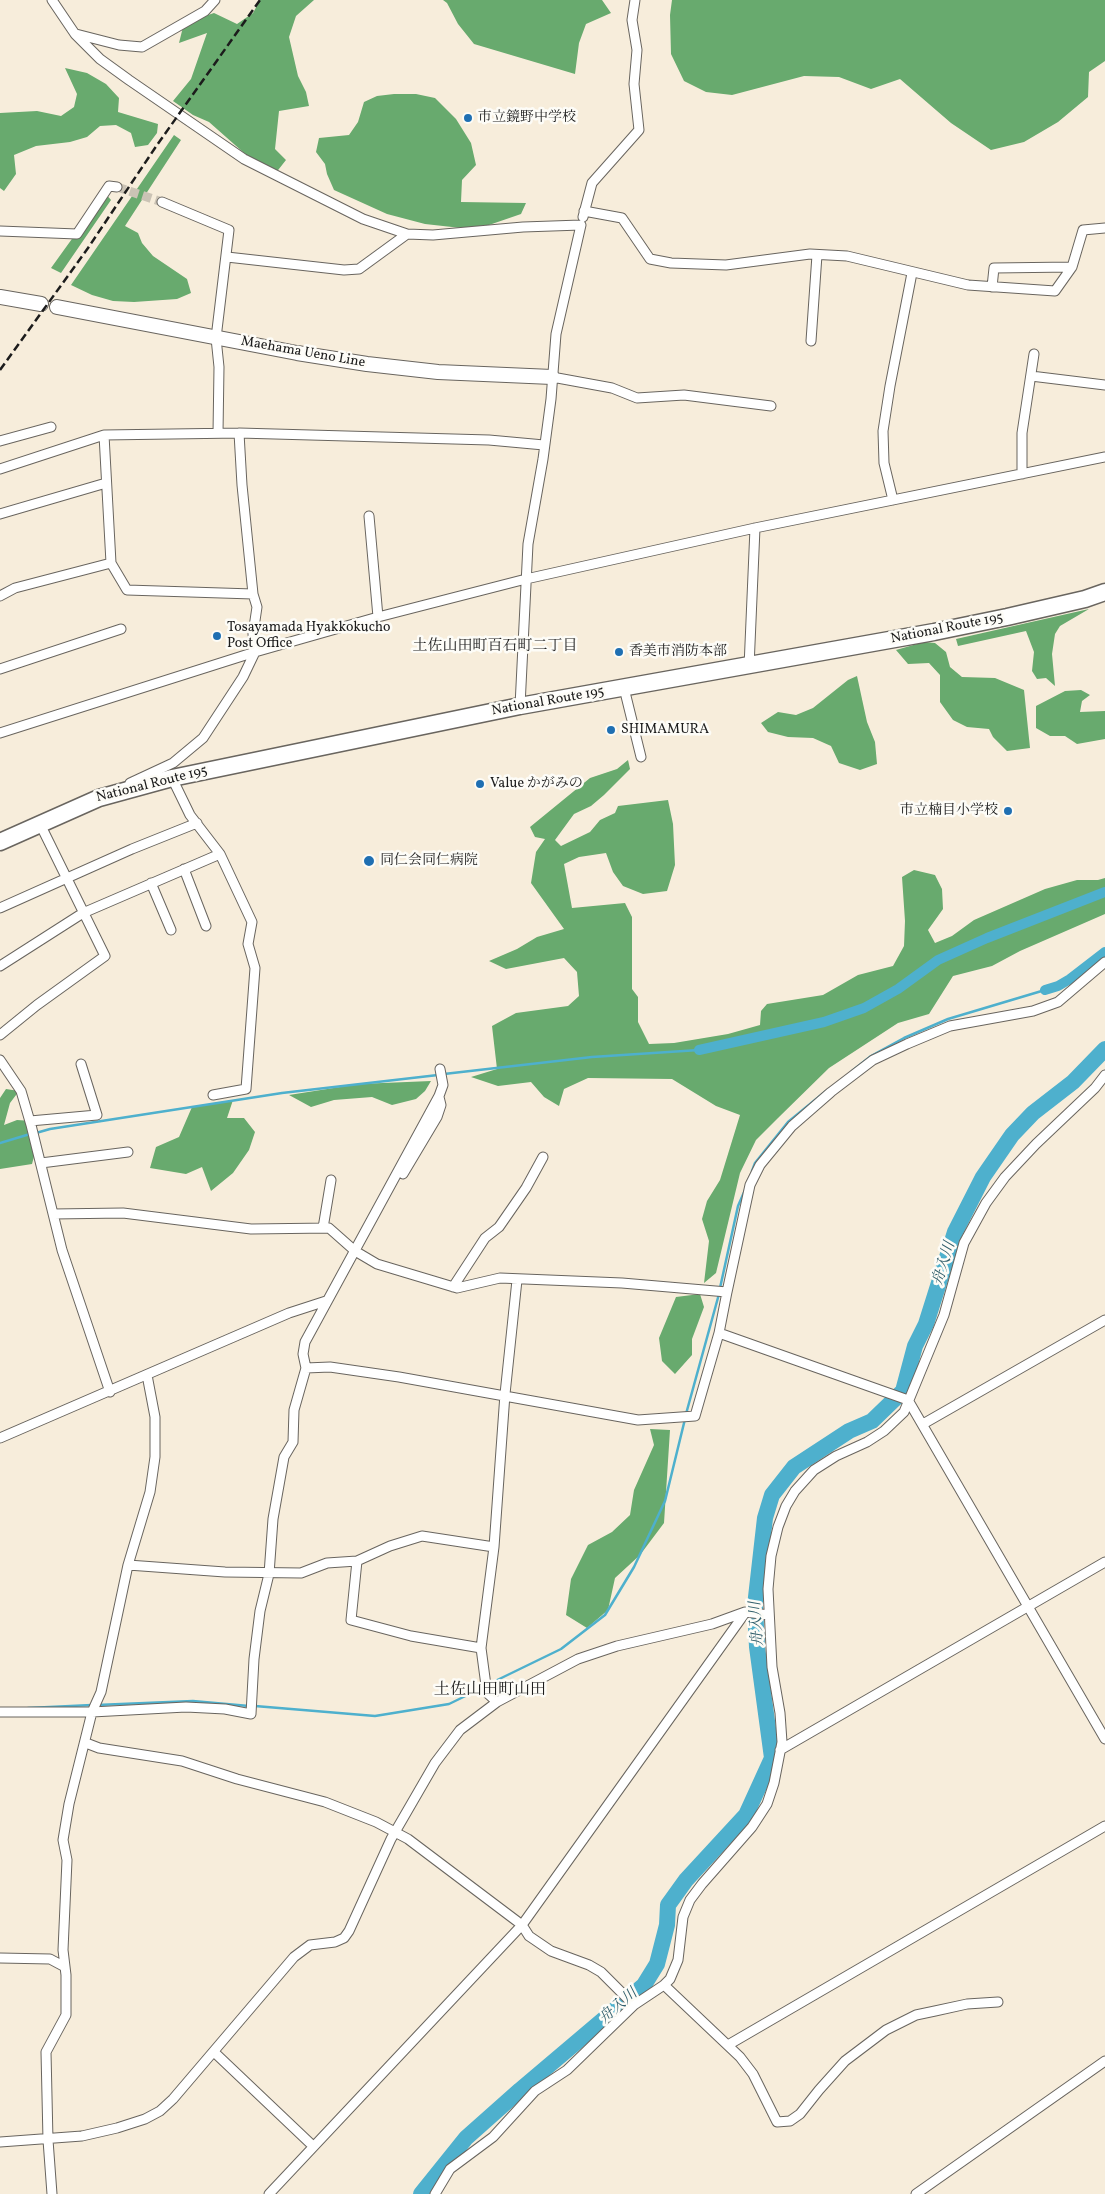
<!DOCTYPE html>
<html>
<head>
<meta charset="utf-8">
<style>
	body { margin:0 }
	canvas { display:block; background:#f7eddb }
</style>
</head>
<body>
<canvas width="1105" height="2194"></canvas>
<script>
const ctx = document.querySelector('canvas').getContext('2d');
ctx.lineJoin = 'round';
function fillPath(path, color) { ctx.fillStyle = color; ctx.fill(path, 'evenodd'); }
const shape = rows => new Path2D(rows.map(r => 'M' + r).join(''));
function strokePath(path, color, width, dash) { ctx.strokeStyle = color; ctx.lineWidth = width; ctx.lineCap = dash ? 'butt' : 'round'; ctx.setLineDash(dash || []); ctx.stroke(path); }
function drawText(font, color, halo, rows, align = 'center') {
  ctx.font = font + ' Vollkorn,"Noto Serif JP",serif'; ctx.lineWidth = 5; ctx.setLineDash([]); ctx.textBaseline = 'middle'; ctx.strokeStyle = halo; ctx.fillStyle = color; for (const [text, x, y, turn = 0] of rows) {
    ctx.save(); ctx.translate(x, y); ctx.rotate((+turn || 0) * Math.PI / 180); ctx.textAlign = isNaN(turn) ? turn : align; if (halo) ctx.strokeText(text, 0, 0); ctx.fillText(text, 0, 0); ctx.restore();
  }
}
const forest = shape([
	[260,0,314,0,296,16,289,37,298,76,306,92,309,106,279,111,275,149,286,160,275,174,252,160,209,122,193,115,173,101,191,79,207,33,179,43,184,23,214,13,237,24,253,13],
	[443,0,602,0,611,13,586,24,579,43,575,74,474,44,458,24,447,3],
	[672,0,1105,0,1105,61,1089,72,1088,97,1058,122,1024,142,991,150,951,123,900,79,871,89,839,77,804,76,732,95,706,92,684,81,671,54,670,15],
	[65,68,87,73,106,84,119,98,118,112,158,124,157,133,148,145,135,147,131,133,116,125,100,126,87,137,70,142,36,146,14,155,16,174,4,191,0,188,0,113,37,111,61,116,74,107,77,94],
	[394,94,416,94,435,98,456,119,471,143,476,165,462,180,461,202,526,203,521,214,489,225,461,228,425,224,387,214,334,190,327,174,325,164,316,152,319,138,349,135,358,122,364,102,377,96],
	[174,135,181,140,125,226,138,233,142,243,153,256,187,279,191,293,177,299,134,302,113,301,92,295,71,285],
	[105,193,111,200,61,273,51,268],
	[1089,609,1060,626,1055,634,1052,654,1055,686,1046,678,1037,679,1032,671,1034,652,1026,631,958,646,956,639],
	[924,642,935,643,946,652,950,667,962,677,995,678,1024,690,1030,748,1007,751,993,737,989,729,967,727,953,720,940,702,940,675,929,663,908,664,896,650],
	[857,676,867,722,875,742,877,764,860,770,839,763,831,746,813,738,788,737,768,732,761,723,778,712,796,715,813,708,848,680],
	[1081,690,1090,695,1082,701,1080,712,1105,711,1105,739,1077,744,1065,736,1050,736,1036,728,1036,706,1065,691],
	[628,760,630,769,604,795,591,806,574,814,555,840,561,846,590,832,600,820,615,813,618,806,668,800,673,824,675,865,667,891,643,894,623,886,613,872,606,853,579,857,564,864,572,908,625,903,632,917,632,989,638,997,638,1022,649,1044,674,1043,728,1034,760,1025,761,1011,767,1004,823,995,858,975,893,966,904,946,905,921,902,877,914,870,935,875,942,889,943,909,928,930,935,943,952,936,974,920,1045,889,1077,880,1098,880,1105,878,1105,914,1020,951,992,966,953,976,929,1014,898,1023,829,1068,778,1118,756,1140,740,1173,716,1273,704,1283,709,1241,702,1219,707,1201,720,1180,740,1115,716,1106,672,1079,588,1078,564,1089,559,1106,544,1097,531,1082,498,1086,471,1077,497,1069,492,1026,516,1013,568,1006,579,996,577,972,564,958,506,969,489,961,517,949,537,937,564,929,531,883,536,852,545,839,535,837,530,827,590,778,617,769],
	[431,1081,425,1091,416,1099,392,1105,372,1097,334,1100,311,1107,289,1095,359,1084],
	[6,1089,19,1091,10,1103,4,1125,17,1120,32,1121,37,1145,32,1164,0,1169,0,1098],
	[233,1100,227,1118,244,1118,255,1132,249,1150,233,1173,211,1191,202,1167,186,1174,150,1168,156,1147,179,1137,192,1107],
	[700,1294,704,1307,692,1339,692,1355,675,1374,662,1361,659,1338,676,1297],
	[650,1429,670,1430,664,1523,640,1555,615,1578,608,1610,587,1628,566,1615,571,1579,588,1545,612,1532,630,1515,634,1490,654,1445]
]);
const stream = shape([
	[852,1071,871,1056,904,1038,948,1019,1045,990],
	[444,1074,592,1057,699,1050],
	[36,1133,50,1129,282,1093,438,1075],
	[0,1143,30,1134],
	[752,1171,755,1163,788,1122,826,1091],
	[720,1288,738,1206,745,1190],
	[686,1414,719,1294],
	[489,1684,561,1649,605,1615,634,1567,665,1501,685,1419],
	[97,1705,193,1701,249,1706],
	[255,1706,375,1716,449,1704,484,1687],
	[28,1708,92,1705]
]);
const canal = shape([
	[1045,990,1058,986,1070,979,1105,952],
	[699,1050,824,1022,864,1008,898,989,938,960,987,938,1105,892]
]);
const river = shape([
	[421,2194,466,2138,520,2090,644,1985,657,1964,667,1925,668,1905,686,1880,746,1815,772,1758,757,1647,755,1606,765,1518,772,1495,794,1467,849,1431,872,1421,903,1391,915,1346,926,1324,955,1232,983,1177,1012,1135,1033,1113,1073,1082,1105,1049]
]);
const streetTunnel = shape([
	[117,187,162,202]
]);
const street = shape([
	[52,0,75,34,100,59,129,80,244,159,363,219,407,234,433,235,523,227,581,225,556,334,551,399,543,459,528,544,520,706],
	[76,34,119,45,142,47,205,11,215,0],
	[162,202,229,230,216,338,219,367,218,433],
	[584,211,622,218,650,259,671,263,726,265,810,254,847,256,968,285,1055,291,1072,267,1083,230,1105,228],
	[583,217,592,183,639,130,634,84,637,50,632,20,635,0],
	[0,231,77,234,109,186,117,187],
	[227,257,344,270,359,269,407,234],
	[992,287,994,268,1072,267],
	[811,341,817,255],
	[1031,376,1105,385],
	[552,377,612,388,637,398,684,395,771,406],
	[104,435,111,563,127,590,253,594],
	[0,441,51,427],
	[0,469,104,435,239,433,489,440,544,445],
	[1022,474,1022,433,1034,354],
	[893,500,884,463,883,431,890,386,912,273],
	[0,514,106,483],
	[369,516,378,617],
	[0,596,15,588,111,563],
	[749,667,755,528],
	[0,669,121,629],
	[624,688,641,757],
	[0,733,255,652,378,617,526,579,755,528,1105,457],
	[172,778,190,815,220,854,252,922,248,944,255,968,246,1089,213,1095],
	[130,783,173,763,203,738,243,677,255,652,253,634,257,607,253,594,242,485,239,433],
	[184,869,206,926],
	[151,883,171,930],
	[0,908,132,849,197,823],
	[0,966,83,913,220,854],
	[0,1035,37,1005,105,956,40,824],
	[0,1060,21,1091,31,1125,62,1250,110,1392],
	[440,1069,443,1085,439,1096,305,1342,303,1354,306,1368,330,1367,399,1377,638,1420,695,1416,719,1333],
	[30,1121,97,1115,81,1064],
	[41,1163,128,1152],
	[403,1174,437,1117,441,1105,439,1097],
	[53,1214,123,1213,251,1229,329,1228,355,1251,377,1264,457,1288,500,1278,622,1283,727,1292,719,1333,908,1400,1105,1739],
	[323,1228,331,1180],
	[453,1287,485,1238,499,1227,526,1188,543,1157],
	[727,1292,750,1185,760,1165,792,1126,831,1092,873,1060,907,1044,950,1026,1033,1011,1058,1002,1105,962],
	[923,1424,1105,1320],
	[0,1438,289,1313,326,1301],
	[357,1561,351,1620,411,1636,481,1648],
	[128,1565,225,1572,301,1573,327,1563,357,1561,390,1546,422,1536,494,1547],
	[497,1702,487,1693,481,1648,494,1547,505,1394,517,1280],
	[0,1712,92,1712,186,1707,225,1709,251,1714,254,1659,260,1611,269,1574,273,1519,284,1457,293,1442,294,1410,306,1368],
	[86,1743,99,1748,182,1761,237,1779,325,1802,376,1822,408,1839,522,1925,529,1936,551,1951,589,1965,601,1972,634,2005],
	[780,1750,1105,1562],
	[0,1958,50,1959,65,1967],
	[664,1985,740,2057,753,2074,777,2122,790,2121,800,2114,819,2090,845,2061,886,2030,916,2015,935,2011,967,2004,998,2002],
	[728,2045,1105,1826],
	[214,2052,313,2146],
	[0,2142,82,2136,117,2128,145,2119,160,2111,173,2099,294,1957,310,1945,335,1942,344,1938,349,1931,391,1839,435,1763,460,1730,497,1702,578,1659,617,1646,712,1624,745,1612,769,1615],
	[52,2194,48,2140,46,2052,66,2015,66,1975,63,1950,67,1860,63,1840,69,1804,92,1712,101,1692,128,1565,150,1492,155,1457,155,1417,147,1375],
	[269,2194,522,1925,745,1613],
	[435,2194,450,2169,493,2137,535,2091,567,2070,634,2005,664,1985,670,1979,678,1960,683,1917,690,1900,702,1884,752,1827,767,1804,774,1783,782,1742,780,1713,772,1667,768,1589,771,1556,778,1527,786,1506,795,1491,814,1470,836,1456,867,1442,884,1431,904,1412,944,1315,964,1243,986,1203,1005,1177,1036,1144,1095,1088,1105,1075],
	[916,2194,1105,2061]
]);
const primary = shape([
	[0,297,41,304],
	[57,307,297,353,367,364,438,372,552,377]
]);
const highway = shape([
	[0,842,99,798,172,778,520,706,934,632,1007,617,1085,599,1105,592]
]);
const rail = shape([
	[0,370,88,248,157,145,260,0]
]);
const markers = [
	[468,118,5,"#1f6fb2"],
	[217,636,5,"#1f6fb2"],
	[619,652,5,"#1f6fb2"],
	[611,730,5,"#1f6fb2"],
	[480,784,5,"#1f6fb2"],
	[1008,811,5,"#1f6fb2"],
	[369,861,6,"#1f6fb2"]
];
const poiNames = [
	["市立鏡野中学校",478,118],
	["Tosayamada Hyakkokucho",227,628],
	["Post Office",227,644],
	["香美市消防本部",629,652],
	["SHIMAMURA",621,730],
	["Value かがみの",490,784],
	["市立楠目小学校",998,811,"right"],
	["同仁会同仁病院",380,861]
];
const streetNames = [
	["Maehama Ueno Line",303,353,10],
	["National Route 195",947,629,-11],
	["National Route 195",548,702,-10],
	["National Route 195",152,785,-14]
];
const neighbourhoodNames = [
	["土佐山田町百石町二丁目",495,647]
];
const waterNames = [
	["舟入川",945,1264,-73],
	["舟入川",758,1624,-94],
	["舟入川",619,2007,-41]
];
const quarterNames = [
	["土佐山田町山田",490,1691]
];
fillPath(forest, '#68aa6e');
strokePath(stream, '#4eb0cd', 2.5);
strokePath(canal, '#4eb0cd', 10);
strokePath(river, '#4eb0cd', 16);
strokePath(streetTunnel, '#cbc3b5', 9, [9, 4.5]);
strokePath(street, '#69655f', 11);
strokePath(primary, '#69655f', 16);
strokePath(highway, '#69655f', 19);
strokePath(street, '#fff', 9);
strokePath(primary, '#fff', 14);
strokePath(highway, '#fff', 16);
strokePath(rail, '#1c1c1c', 2.5, [8, 4]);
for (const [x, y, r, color] of markers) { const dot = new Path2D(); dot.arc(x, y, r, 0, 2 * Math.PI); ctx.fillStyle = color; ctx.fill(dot); strokePath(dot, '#fdfcf7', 2); }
drawText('14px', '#1c1c1c', '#fdfcf7', poiNames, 'left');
drawText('14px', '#1c1c1c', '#fdfcf7', streetNames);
drawText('15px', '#1c1c1c', '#fdfcf7', neighbourhoodNames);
drawText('italic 15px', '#325f6c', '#fdfcf7', waterNames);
drawText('16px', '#1c1c1c', '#fdfcf7', quarterNames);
</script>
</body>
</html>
